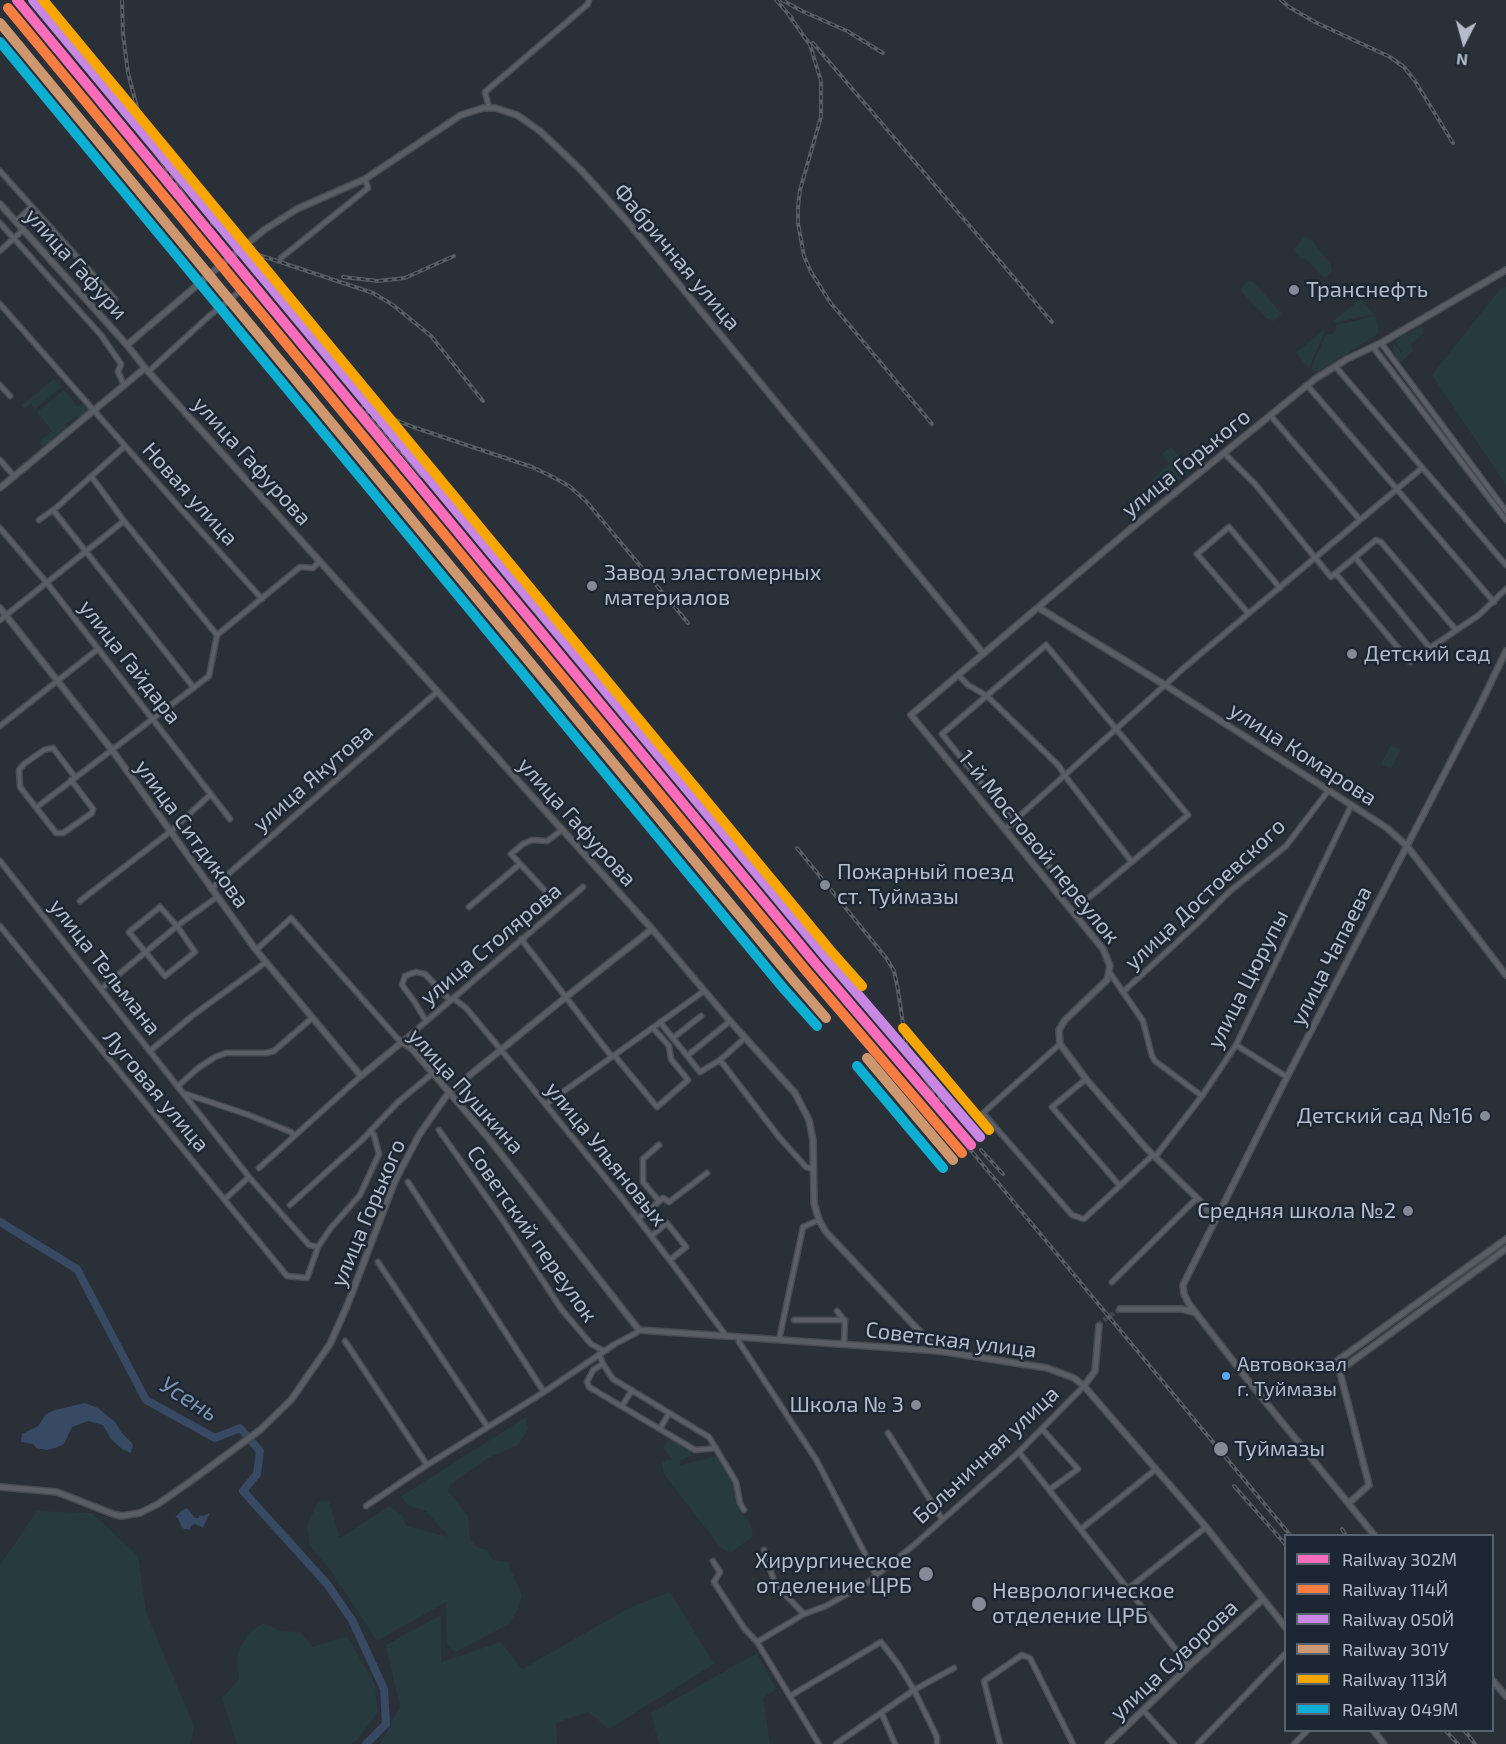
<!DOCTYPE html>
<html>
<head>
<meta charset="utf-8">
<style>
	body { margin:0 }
	#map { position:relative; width:1506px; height:1744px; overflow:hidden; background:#2a3038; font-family:"Exo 2",sans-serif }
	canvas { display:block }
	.legend { position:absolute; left:1284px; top:1534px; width:210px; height:198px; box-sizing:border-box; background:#1d2633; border:2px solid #59626f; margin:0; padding:8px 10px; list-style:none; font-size:18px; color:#b4bcc9 }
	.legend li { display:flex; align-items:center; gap:12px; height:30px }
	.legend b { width:30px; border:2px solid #59626f }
	.north { position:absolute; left:1434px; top:12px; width:60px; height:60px; -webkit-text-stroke:4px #1d2633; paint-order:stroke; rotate:186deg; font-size:16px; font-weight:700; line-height:24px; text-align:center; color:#b4bcc9 }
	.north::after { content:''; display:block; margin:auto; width:21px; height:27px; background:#b4bcc9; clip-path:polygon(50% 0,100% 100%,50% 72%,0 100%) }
</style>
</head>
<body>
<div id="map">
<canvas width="1506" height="1744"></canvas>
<ul class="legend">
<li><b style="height:8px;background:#fb6dba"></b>Railway 302М</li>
<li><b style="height:8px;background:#f77d43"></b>Railway 114Й</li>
<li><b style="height:8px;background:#c787e3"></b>Railway 050Й</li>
<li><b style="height:8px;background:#cd976f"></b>Railway 301У</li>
<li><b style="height:8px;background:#f7a600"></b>Railway 113Й</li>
<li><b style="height:8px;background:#0dafd3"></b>Railway 049М</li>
</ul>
<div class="north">N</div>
</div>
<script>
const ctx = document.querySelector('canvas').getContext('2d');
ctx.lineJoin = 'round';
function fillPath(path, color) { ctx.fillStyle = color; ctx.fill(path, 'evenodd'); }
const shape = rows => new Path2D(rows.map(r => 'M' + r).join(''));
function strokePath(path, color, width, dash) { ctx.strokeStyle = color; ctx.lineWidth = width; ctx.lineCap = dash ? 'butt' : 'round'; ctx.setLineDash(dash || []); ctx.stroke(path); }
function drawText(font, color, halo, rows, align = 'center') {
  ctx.font = font + ' "Exo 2",sans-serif'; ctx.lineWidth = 5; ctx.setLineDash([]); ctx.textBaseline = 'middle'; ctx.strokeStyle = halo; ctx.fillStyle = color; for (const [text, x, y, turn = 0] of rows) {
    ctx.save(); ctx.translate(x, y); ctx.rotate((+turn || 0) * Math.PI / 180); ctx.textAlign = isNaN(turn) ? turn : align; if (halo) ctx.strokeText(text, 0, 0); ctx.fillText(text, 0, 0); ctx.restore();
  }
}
const green = shape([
	[1304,237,1311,239,1331,265,1332,272,1324,278,1305,258,1302,260,1294,249],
	[1248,281,1254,282,1282,314,1274,321,1267,319,1241,291,1242,287],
	[1506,287,1506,485,1432,375,1500,289],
	[1360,299,1374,314,1334,323,1333,321],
	[1375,316,1378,327,1378,334,1317,372,1311,369,1326,334,1332,334,1335,331,1336,325],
	[1419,327,1424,328,1423,334,1411,344,1413,351,1401,362,1397,362,1393,349,1393,342,1401,353,1402,351,1397,345,1397,339],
	[1323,330,1325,331,1309,368,1296,353],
	[54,379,61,387,35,409,31,404,25,409,22,405],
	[64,390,78,407,84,402,90,410,84,415,78,418,76,416,65,425,68,429,44,448,39,442,52,431,37,412],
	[1169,448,1172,448,1187,466,1189,472,1162,495,1155,487,1157,485,1152,479,1170,464,1162,454],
	[1391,745,1401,750,1391,769,1381,764],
	[526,1417,528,1429,518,1445,488,1458,450,1485,448,1491,468,1516,470,1540,478,1548,487,1550,492,1560,508,1562,522,1596,518,1609,509,1624,455,1652,447,1645,446,1602,377,1641,329,1568,310,1546,307,1525,318,1502,329,1501,340,1538,389,1506,403,1516,406,1526,449,1537,426,1511,410,1506,400,1497],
	[670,1437,692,1452,690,1456,680,1460,680,1465,717,1456,733,1481,736,1498,743,1515,748,1518,753,1533,752,1537,730,1553,720,1547,664,1474,662,1464,666,1460,673,1460,663,1448],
	[37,1511,92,1513,138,1556,146,1612,194,1726,191,1744,0,1744,0,1565],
	[670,1592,714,1664,609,1729,588,1712,556,1723,557,1744,380,1744,400,1707,386,1645,441,1615,441,1662,501,1642,522,1669,629,1608],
	[263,1623,281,1631,300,1632,313,1647,347,1636,375,1684,378,1712,356,1741,351,1744,237,1744,222,1698,239,1680,237,1654,249,1633],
	[757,1653,776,1689,763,1698,770,1744,659,1744,651,1713]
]);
const water = shape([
	[85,1403,98,1408,115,1422,121,1432,133,1444,131,1453,122,1449,111,1439,103,1425,88,1421,72,1427,64,1444,55,1448,47,1450,36,1448,33,1444,21,1442,22,1434,38,1426,46,1414,55,1410],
	[187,1508,195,1518,198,1518,200,1515,203,1516,210,1513,203,1527,195,1524,191,1526,190,1530,182,1528,178,1518,175,1517,181,1511]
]);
const river = shape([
	[0,1222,77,1269,146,1400,215,1438,240,1428,260,1451,257,1474,243,1491,327,1584,352,1620,384,1689,386,1724,366,1744]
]);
const secondaryTunnel = shape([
	[1099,1326,1101,1322,1120,1309]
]);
const street = shape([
	[489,108,485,92,588,4,589,0],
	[0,171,115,299],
	[16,222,31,207],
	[0,223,101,335,121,364,118,372,124,385],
	[0,251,23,230],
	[281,258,368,188,365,179],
	[0,304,171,498,262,599],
	[1381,343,1506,511],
	[1373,347,1506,520],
	[1335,366,1506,565],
	[148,372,208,317,244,288],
	[0,385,10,396],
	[1307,385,1494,602],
	[1270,415,1360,520],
	[1224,453,1255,484,1331,577,1376,540,1381,542,1456,630],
	[0,460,14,476],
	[91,476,124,521,217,635],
	[53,510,194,688],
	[39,520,57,507,125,446],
	[0,528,47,583,230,819],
	[1355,557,1430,648,1479,615,1506,589],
	[1336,574,1410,662],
	[1248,613,1197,554,1229,527,1280,588],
	[0,620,124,521],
	[1046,645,1188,815,1080,905,942,734,1046,645],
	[958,675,968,685,987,696,1059,766,1065,776,1132,862],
	[0,726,98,649],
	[71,780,93,809,92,813,63,833,56,833,20,787,19,770,24,764,44,750,53,748,75,777],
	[37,807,209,676,217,635,300,567,313,568,320,561],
	[1005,829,1186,666,1422,468],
	[0,861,249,1177,309,1245,318,1247],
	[211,889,437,692],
	[548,894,511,854,523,844,532,840,547,841,562,830],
	[80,901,171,831,211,794],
	[160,907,177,926,195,952,165,976,129,932,160,907],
	[469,907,520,864],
	[0,926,287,1276,307,1278,318,1247,330,1229,360,1195,379,1154,374,1135,370,1131],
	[521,939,612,1057],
	[256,950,291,918,397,1038,402,1042,583,887],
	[1110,973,1143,1021,1152,1056,1155,1061,1202,1096],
	[101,989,177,926,217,897],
	[1123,992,1198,923,1229,892,1286,846,1328,791],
	[453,998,466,1008,502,1051,621,1197,675,1267,724,1333,724,1336],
	[426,1021,414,1001,402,985,405,976,416,972,425,974,450,1000],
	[660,1022,700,1072,720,1060],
	[673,1038,701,1016],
	[745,1038,720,1060,779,1137,806,1167,813,1169],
	[1060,1044,983,1113,1072,1215,1084,1219,1153,1155],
	[1236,1045,1287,1077],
	[150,1051,192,1016,266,962],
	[614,1055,657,1107,688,1080,671,1059,669,1046,653,1028],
	[687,1056,730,1021],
	[1086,1079,1052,1107,1120,1186],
	[178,1086,197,1069,215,1057,226,1053,266,1053,274,1051,312,1018],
	[186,1094,249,1115,291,1132,294,1136],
	[546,1104,704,991],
	[439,1130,504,1222,562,1310,591,1344,604,1351],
	[659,1145,643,1159,643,1182,659,1201],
	[1155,1157,1202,1096,1236,1045,1351,806],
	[259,1168,361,1076],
	[408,1182,544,1392],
	[225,1199,249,1177],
	[290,1205,362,1140,397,1103,433,1073],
	[638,1219,663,1198,669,1202,707,1173],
	[651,1236,667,1223,686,1247,670,1260],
	[378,1262,487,1426],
	[1112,1282,1197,1198],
	[837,1311,844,1320],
	[794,1320,845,1320,844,1344],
	[739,1338,739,1342,817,1461,876,1575],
	[779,1340,803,1227,819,1220],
	[345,1341,427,1465],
	[599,1354,603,1364,613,1379,709,1437,736,1482,740,1503,744,1510],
	[603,1364,593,1370,587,1382,589,1387,695,1450,716,1448],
	[622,1406,632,1390],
	[660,1429,669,1413],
	[1043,1430,1078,1469,1049,1490],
	[888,1433,942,1519],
	[1019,1452,1189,1666],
	[366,1506,427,1465,544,1392,615,1344,636,1333,639,1330],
	[1081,1529,1156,1469],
	[764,1550,775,1584,804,1614],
	[713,1561,720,1572,714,1582,744,1628,757,1642,819,1744],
	[1129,1588,1206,1527],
	[757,1642,804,1614,826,1606,867,1583,914,1545,1019,1452,1084,1386],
	[790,1696,881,1642,898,1664,914,1690,937,1737,937,1744],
	[1143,1710,1174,1744],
	[882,1714,895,1744],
	[836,1744,914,1690,954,1668],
	[1000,1744,984,1681,1022,1655,1030,1658,1073,1744],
	[1198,1744,1286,1653],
	[1294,1744,1308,1730]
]);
const secondary = shape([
	[0,204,127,345,145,368,652,929,730,1021,795,1093,809,1120,813,1140,814,1203,819,1220,826,1232,938,1351],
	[264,230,297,209,365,179,461,115,483,108,495,108,517,115,540,131,582,171,626,220,983,653],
	[127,345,209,275],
	[0,488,145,368],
	[0,608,112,750,256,950,361,1076,402,1042,412,1049,490,1140,639,1330,939,1351,1047,1368,1074,1378,1084,1386,1206,1527,1286,1628],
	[1039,608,1165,685,1387,828,1407,846,1506,975],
	[1215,1220,1202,1203,1146,1148,1086,1079,1060,1044,1059,1030,1065,1020,1107,980,1110,966,1103,949,911,715,1128,531,1315,379,1347,359,1381,343,1506,270],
	[1120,1309,1182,1309,1196,1313],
	[1339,1371,1506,1249],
	[1084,1386,1095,1371,1099,1326],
	[0,1487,57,1492,113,1514,121,1516,140,1513,158,1504,191,1481,260,1430,291,1400,330,1344,347,1306,395,1181,419,1135,449,1092,566,997,652,929],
	[1349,1503,1369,1485,1337,1361,1506,1239],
	[1375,1536,1250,1383,1189,1304,1184,1294,1183,1285,1287,1077,1479,707,1506,651],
	[1492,1680,1506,1696],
	[1373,1730,1384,1744],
	[1108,1744,1189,1666,1262,1600]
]);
const rail = shape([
	[122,0,123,34,128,73,138,111,153,146,166,169,196,213,365,415],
	[776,0,792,18],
	[782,0,802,11,847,31,883,53],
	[1281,0,1289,7,1315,22,1390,57,1404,67,1415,81,1453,143],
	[788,14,810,45,821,81,821,117,800,190,798,207,798,223,804,256,811,272,830,302,932,424],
	[813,43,1052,322],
	[212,223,234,241,259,255,373,293,393,305,431,336,483,401],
	[343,277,378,281,405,278,454,256],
	[355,393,369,406,391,418,413,427,532,467,551,476,569,486,586,501,688,623],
	[363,407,422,476],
	[797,848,887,959,894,971,898,990,906,1044,916,1065,943,1105],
	[844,1002,934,1106,1291,1536],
	[981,1150,1003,1174],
	[1234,1486,1286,1545],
	[1342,1529,1346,1536],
	[1445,1730,1458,1744],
	[1464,1730,1475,1744]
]);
const secondaryBridge = shape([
	[209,275,264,230]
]);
const rail1 = shape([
	[17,0,816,964,971,1145]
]);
const rail2 = shape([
	[8,8,807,972,962,1153]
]);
const rail3 = shape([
	[33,0,825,956,980,1137]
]);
const rail4 = shape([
	[0,23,794,981,826,1018],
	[867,1058,953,1160]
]);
const rail5 = shape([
	[43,0,830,950,862,986],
	[903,1028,989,1130]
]);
const rail6 = shape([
	[0,42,784,989,817,1026],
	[857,1066,943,1168]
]);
const markers = [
	[1294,290,6,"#848b96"],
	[592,586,6,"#848b96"],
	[1352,654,6,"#848b96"],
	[825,885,6,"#848b96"],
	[1485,1116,6,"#848b96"],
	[1408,1211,6,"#848b96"],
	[1226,1376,5,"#5aa8eb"],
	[916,1405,6,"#848b96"],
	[1221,1449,8,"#848b96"],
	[926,1574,8,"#848b96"],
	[979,1604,8,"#848b96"]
];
const busNames = [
	["Автовокзал",1237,1364],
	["г. Туймазы",1237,1389]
];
const streetNames = [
	["Фабричная улица",677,257,50],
	["улица Гафури",76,264,48],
	["улица Гафурова",252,461,48],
	["улица Горького",1186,463,-39],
	["Новая улица",190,494,48],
	["улица Гайдара",130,662,52],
	["улица Комарова",1303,754,33],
	["улица Якутова",313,778,-41],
	["улица Гафурова",577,822,48],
	["улица Ситдикова",192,834,54],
	["1-й Мостовой переулок",1039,847,51],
	["улица Достоевского",1205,894,-43],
	["улица Столярова",491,944,-40],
	["улица Чапаева",1331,956,-63],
	["улица Тельмана",105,967,52],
	["улица Цюрупы",1248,979,-63],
	["Луговая улица",156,1091,50],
	["улица Пушкина",466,1091,48],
	["улица Ульяновых",606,1154,51],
	["улица Горького",368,1213,-67],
	["Советский переулок",532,1234,55],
	["Советская улица",951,1340,7],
	["Больничная улица",986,1455,-43],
	["улица Суворова",1174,1660,-43]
];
const poiNames = [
	["Транснефть",1306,290],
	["Завод эластомерных",604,573],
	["материалов",604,598],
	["Детский сад",1364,654],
	["Пожарный поезд",837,872],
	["ст. Туймазы",837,897],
	["Детский сад №16",1473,1116,"right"],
	["Средняя школа №2",1396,1211,"right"],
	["Школа № 3",904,1405,"right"],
	["Туймазы",1234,1449],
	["Хирургическое",912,1561,"right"],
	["отделение ЦРБ",912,1586,"right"],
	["Неврологическое",992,1591],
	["отделение ЦРБ",992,1616]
];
const waterNames = [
	["Усень",189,1399,32]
];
fillPath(green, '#273a3e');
fillPath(water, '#384963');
strokePath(river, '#384963', 8);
strokePath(secondaryTunnel, '#3f454e', 5, [5, 2.5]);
strokePath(street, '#484c53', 7);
strokePath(secondary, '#484c53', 8);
strokePath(street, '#5a5e66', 4);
strokePath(secondary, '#595d64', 5);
strokePath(rail, '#595d64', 4);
strokePath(rail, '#1d2633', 1.5, [4.5]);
strokePath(secondaryBridge, '#484c53', 8, []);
strokePath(secondaryBridge, '#595d64', 5);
strokePath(rail1, '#fb6dba', 10);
strokePath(rail2, '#f77d43', 10);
strokePath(rail3, '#c787e3', 10);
strokePath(rail4, '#cd976f', 10);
strokePath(rail5, '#f7a600', 10);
strokePath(rail6, '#0dafd3', 10);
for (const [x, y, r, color] of markers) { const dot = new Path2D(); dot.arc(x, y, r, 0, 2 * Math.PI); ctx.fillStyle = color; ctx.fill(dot); strokePath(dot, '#1d2633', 2); }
drawText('20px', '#b4bcc9', '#1d2633', busNames, 'left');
drawText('22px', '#b4bcc9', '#1d2633', streetNames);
drawText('22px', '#b4bcc9', '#1d2633', poiNames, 'left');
drawText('italic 24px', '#7c92b1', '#1d2633', waterNames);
</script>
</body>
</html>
